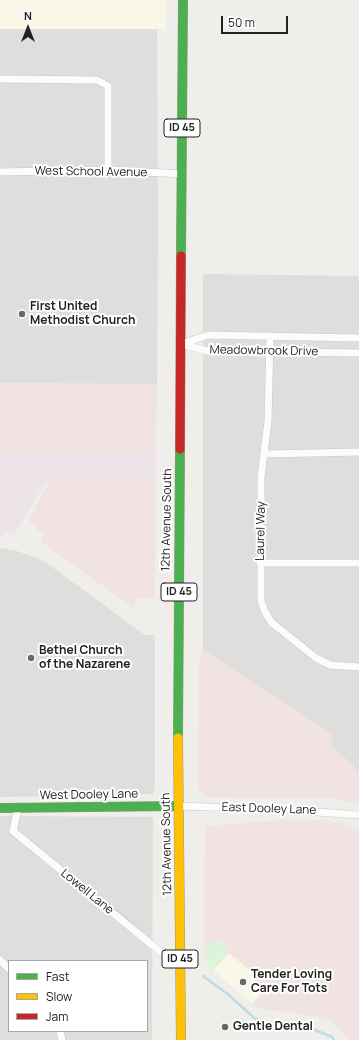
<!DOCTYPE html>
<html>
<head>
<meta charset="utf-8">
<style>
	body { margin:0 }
	#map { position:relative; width:359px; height:1040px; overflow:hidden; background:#f0eeeb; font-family:Manrope,sans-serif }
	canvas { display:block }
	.legend { position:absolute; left:8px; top:960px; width:140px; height:72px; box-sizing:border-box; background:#fff; border:1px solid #a7a7a7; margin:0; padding:5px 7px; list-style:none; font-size:12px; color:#222 }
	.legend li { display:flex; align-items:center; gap:8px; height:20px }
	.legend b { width:20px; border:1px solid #a7a7a7 }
	.north { position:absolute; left:8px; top:8px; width:40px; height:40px; -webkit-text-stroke:3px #fff; paint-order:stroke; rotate:0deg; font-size:11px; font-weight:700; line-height:16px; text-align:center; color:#222 }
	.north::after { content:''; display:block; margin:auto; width:14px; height:18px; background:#222; clip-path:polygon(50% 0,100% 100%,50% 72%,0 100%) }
	.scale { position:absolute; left:221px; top:16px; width:67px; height:18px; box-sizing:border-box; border:2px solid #222; border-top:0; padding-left:5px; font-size:12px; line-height:14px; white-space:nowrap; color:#222; -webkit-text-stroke:3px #fff; paint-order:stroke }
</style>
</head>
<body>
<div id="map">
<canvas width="359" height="1040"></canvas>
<ul class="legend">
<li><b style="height:5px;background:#4caf50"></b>Fast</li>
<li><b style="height:5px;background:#ffc107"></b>Slow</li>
<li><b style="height:5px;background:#c62828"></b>Jam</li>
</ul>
<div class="north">N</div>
<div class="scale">50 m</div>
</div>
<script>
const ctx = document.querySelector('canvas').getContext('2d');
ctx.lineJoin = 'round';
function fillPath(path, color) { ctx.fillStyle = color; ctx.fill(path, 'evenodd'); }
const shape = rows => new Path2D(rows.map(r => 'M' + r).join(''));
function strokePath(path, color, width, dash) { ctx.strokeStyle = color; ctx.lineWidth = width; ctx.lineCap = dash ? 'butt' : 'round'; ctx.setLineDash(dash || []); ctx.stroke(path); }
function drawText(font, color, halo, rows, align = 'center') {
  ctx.font = font + ' Manrope,sans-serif'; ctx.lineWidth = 4; ctx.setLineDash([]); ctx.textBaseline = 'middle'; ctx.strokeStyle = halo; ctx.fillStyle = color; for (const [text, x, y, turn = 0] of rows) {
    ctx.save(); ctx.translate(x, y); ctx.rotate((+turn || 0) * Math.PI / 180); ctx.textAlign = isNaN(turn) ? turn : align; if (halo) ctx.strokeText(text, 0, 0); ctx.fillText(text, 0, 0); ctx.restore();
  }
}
const residential = shape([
	[0,29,157,29,158,222,0,221],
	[203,274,359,276,359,772,330,744,333,735,203,650],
	[0,816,153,817,152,1040,0,1040],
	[9,961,147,961,147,1031,9,1031]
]);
const commercial = shape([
	[0,383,157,384,156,455,84,453,84,457,0,456],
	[57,477,156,478,155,598,138,598,132,607,47,546,41,540,44,536,29,521,45,488,48,488,48,482],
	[203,650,333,735,330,744,359,772,359,805,337,799,324,798,208,797,198,788,199,661],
	[283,820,319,820,338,822,359,829,359,1040,348,1040,337,1026,328,1020,317,1017,286,1011,268,1011,261,1009,252,1004,213,970,207,963,204,950,204,919,205,826]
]);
const industrial = shape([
	[84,453,156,455,156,478,57,477,45,483,14,535,6,530,0,540,0,456,84,457]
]);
const education = shape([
	[0,0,166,0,166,29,0,29],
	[229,953,253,973,251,976,266,989,252,1004,213,970]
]);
const religious = shape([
	[0,221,158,222,157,384,0,383],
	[0,548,17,551,44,561,145,635,155,635,155,789,152,794,0,797]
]);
const park = shape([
	[214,941,225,942,227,955,213,969,207,963,205,950]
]);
const stream = shape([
	[114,908,139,930],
	[203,976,229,995,254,1018,267,1023,285,1024,310,1028,332,1037,334,1040]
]);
const street = shape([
	[0,79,97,80,108,86,108,170],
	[0,172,108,170,182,174],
	[270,337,268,421,261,477,261,601,265,612,272,623,316,658,330,665,359,667],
	[181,344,208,335,359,338],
	[181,344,208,351,359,353],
	[264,454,359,452],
	[260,563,359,563],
	[178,806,276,809,359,815],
	[18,808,13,831,180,968],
	[0,960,9,969],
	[60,1031,62,1040]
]);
const fast = shape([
	[181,256,183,0],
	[178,738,180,449],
	[0,808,178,806]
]);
const slow = shape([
	[178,738,181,1040]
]);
const jam = shape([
	[180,449,181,256]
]);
const markers = [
	[22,314,4,"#6a6968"],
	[31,658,4,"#6a6968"],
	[243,982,4,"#6a6968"],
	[225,1027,4,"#6a6968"]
];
const shields = [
	[182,128,36],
	[179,592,36],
	[180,959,36]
];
const shieldNames = [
	["ID 45",182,128],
	["ID 45",179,592],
	["ID 45",180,959]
];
const streetNames = [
	["West School Avenue",91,172,1],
	["Meadowbrook Drive",264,351,1],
	["12th Avenue South",167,520,-89],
	["Laurel Way",261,531,-89],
	["West Dooley Lane",89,795,-1],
	["East Dooley Lane",269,809,2],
	["12th Avenue South",167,844,-91],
	["Lowell Lane",87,892,39]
];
const poiNames = [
	["First United",30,307],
	["Methodist Church",30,321],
	["Bethel Church",39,651],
	["of the Nazarene",39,665],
	["Tender Loving",251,975],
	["Care For Tots",251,989],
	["Gentle Dental",233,1027]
];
fillPath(residential, '#dfdedc');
fillPath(commercial, '#f1e3e1');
fillPath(industrial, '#ede4e9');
fillPath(education, '#f8f7e8');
fillPath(religious, '#dededc');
fillPath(park, '#daf5da');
strokePath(stream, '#bfdbe3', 2.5);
strokePath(street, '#c9c8c7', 8);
strokePath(fast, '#999a82', 10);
strokePath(slow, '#999a82', 10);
strokePath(jam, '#999a82', 10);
strokePath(street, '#fdfcfc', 7);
strokePath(fast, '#4caf50', 9);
strokePath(slow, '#ffc107', 9);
strokePath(jam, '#c62828', 9);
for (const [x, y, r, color] of markers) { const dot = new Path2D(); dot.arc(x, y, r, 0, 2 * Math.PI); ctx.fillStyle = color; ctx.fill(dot); strokePath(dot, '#fff', 1.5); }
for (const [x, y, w] of shields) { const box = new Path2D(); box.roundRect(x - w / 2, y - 9, w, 18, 3); ctx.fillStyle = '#fff'; ctx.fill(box); strokePath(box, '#222', 1); }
drawText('bold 11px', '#222', null, shieldNames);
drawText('12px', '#222', '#fff', streetNames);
drawText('bold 12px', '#222', '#fff', poiNames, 'left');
</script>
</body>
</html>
